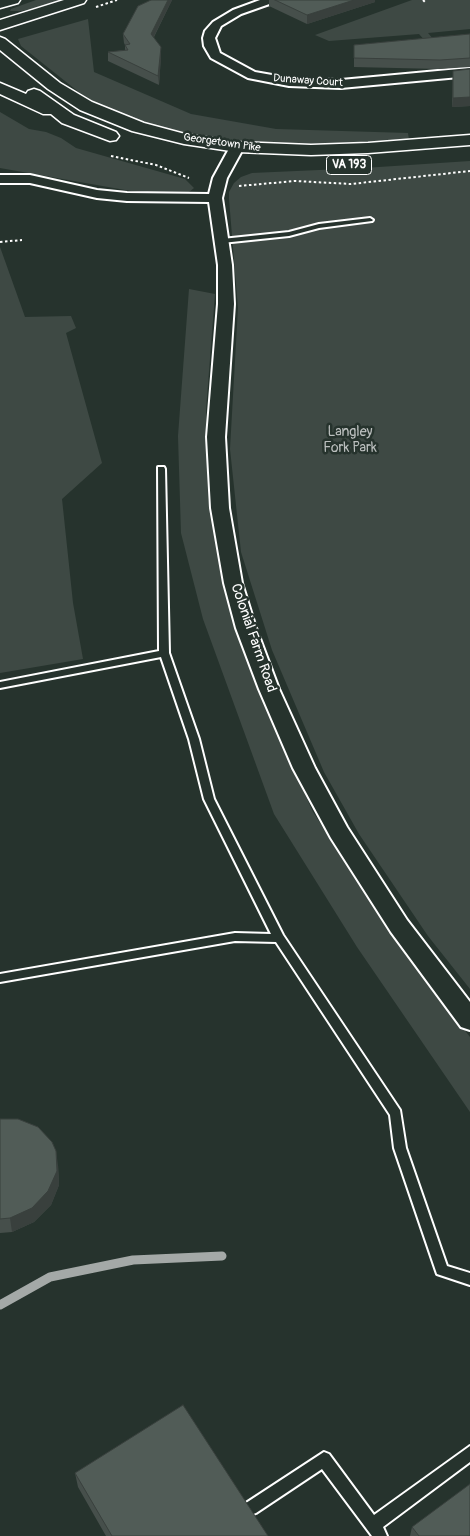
<!DOCTYPE html>
<html>
<head>
<meta charset="utf-8">
<style>
	body { margin:0 }
	canvas { display:block; background:#26332d }
</style>
</head>
<body>
<canvas width="470" height="1536"></canvas>
<script>
const ctx = document.querySelector('canvas').getContext('2d');
ctx.lineJoin = 'round';
function fillPath(path, color) { ctx.fillStyle = color; ctx.fill(path, 'evenodd'); }
const shape = rows => new Path2D(rows.map(r => 'M' + r).join(''));
function strokePath(path, color, width, dash) { ctx.strokeStyle = color; ctx.lineWidth = width; ctx.lineCap = dash ? 'butt' : 'round'; ctx.setLineDash(dash || []); ctx.stroke(path); }
function drawText(font, color, halo, rows, align = 'center') {
  ctx.font = font + ' Pangolin,sans-serif'; ctx.lineWidth = 5; ctx.setLineDash([]); ctx.textBaseline = 'middle'; ctx.strokeStyle = halo; ctx.fillStyle = color; for (const [text, x, y, turn = 0] of rows) {
    ctx.save(); ctx.translate(x, y); ctx.rotate((+turn || 0) * Math.PI / 180); ctx.textAlign = isNaN(turn) ? turn : align; if (halo) ctx.strokeText(text, 0, 0); ctx.fillText(text, 0, 0); ctx.restore();
  }
}
const green = shape([
	[36,0,65,0,22,11,10,11,11,9],
	[412,0,470,0,470,29,428,33,455,65,447,65,419,34,329,41,315,35],
	[88,19,94,72,191,114,276,129,408,133,409,140,326,146,259,145,204,138,149,126,110,111,80,93,21,46,18,39],
	[0,112,29,129,46,132,61,138,76,148,185,179,194,188,189,192,174,195,148,194,0,168],
	[470,161,470,989,428,936,359,834,324,772,272,650,241,552,230,449,238,308,229,199,229,192,234,183,241,177,252,173,364,168],
	[0,247,25,317,71,316,76,328,66,333,102,463,62,499,73,603,83,659,0,673],
	[189,289,215,294,206,410,208,498,224,587,260,695,313,812,402,949,470,1037,470,1112,357,947,274,814,203,619,181,533,178,436]
]);
const stream = shape([
	[0,1305,50,1277,133,1260,222,1256]
]);
const path = shape([
	[423,0,425,2],
	[96,7,117,0],
	[111,156,156,165,189,178],
	[239,186,295,181,351,184,470,171],
	[0,242,22,240]
]);
const service = shape([
	[370,218,373,220,372,221,319,228,289,236,222,243,219,241,222,239,289,232,319,224,370,218],
	[158,467,164,467,165,469,169,653,199,739,214,799,283,935,400,1110,406,1148,447,1266,470,1273,470,1285,437,1274,394,1148,390,1115,276,942,235,941,0,982,0,974,235,933,271,934,204,799,189,739,161,657,0,688,0,682,159,651,158,467],
	[470,1446,470,1462,383,1527,387,1536,372,1536,322,1469,256,1513,251,1515,246,1513,244,1508,246,1503,324,1452,329,1454,374,1515,470,1446]
]);
const minor = shape([
	[260,0,277,0,275,2,241,14,221,26,215,38,220,53,255,72,289,78,341,80,470,68,470,76,341,88,289,86,248,78,211,58,204,46,203,38,205,31,213,22,233,10,260,0],
	[237,143,244,147,227,178,222,198,232,265,234,304,225,437,229,508,242,583,256,628,279,689,315,768,347,827,407,920,470,1002,470,1030,461,1027,391,932,331,838,293,768,259,689,236,628,224,583,211,508,207,437,218,304,218,265,209,202,127,201,97,198,30,183,0,183,0,175,30,175,97,190,127,193,209,194,213,178,230,147,237,143]
]);
const primary = shape([
	[0,0,20,0,18,3,0,8,0,0],
	[64,0,86,0,84,3,0,30,0,20,64,0],
	[0,37,5,39,60,83,92,102,144,123,185,134,237,142,311,145,368,143,470,135,470,145,368,153,311,155,237,152,184,144,132,131,80,110,48,89,0,50,0,37],
	[0,83,26,94,28,91,34,89,40,91,74,115,116,132,119,136,116,140,110,141,62,123,51,114,43,114,0,94,0,83]
]);
const wall = shape([
	[151,0,172,0,154,37,161,56,159,85,108,61,108,52,125,50,125,45,124,43,123,34],
	[269,0,375,0,375,2,307,24,269,6],
	[470,34,470,67,439,69,354,67,354,45],
	[470,69,470,106,452,107,453,71],
	[0,1119,58,1165,59,1185,51,1205,34,1222,12,1232,0,1233],
	[75,1473,268,1536,106,1536,78,1487],
	[412,1527,470,1536,410,1536]
]);
const shadedWall = shape([
	[168,0,172,0,151,42,151,34],
	[354,0,375,0,375,2,307,24,307,15],
	[161,47,161,56,159,85,158,76],
	[470,97,470,106,452,107,453,98],
	[56,1151,58,1165,59,1185,51,1205,34,1222,12,1232,10,1218]
]);
const building = shape([
	[151,0,168,0,151,34,161,47,158,76,108,52,128,50,125,45,130,44,123,34,138,6,151,0],
	[275,0,354,0,307,15,275,0],
	[470,34,470,58,440,60,354,58,354,45,470,34],
	[470,69,470,97,453,98,453,71,470,69],
	[0,1119,18,1119,38,1127,52,1142,56,1151,57,1171,48,1191,32,1208,10,1218,0,1219,0,1119],
	[183,1405,268,1536,112,1536,75,1473,183,1405],
	[470,1484,470,1536,419,1536,412,1527,470,1484]
]);
const farStreetnames = [
	["Dunaway Court",308,81,4],
	["Georgetown Pike",222,143,8]
];
const shields = [
	[349,165,45]
];
const shieldNames = [
	["VA 193",349,165]
];
const parkNames = [
	["Langley",350,432],
	["Fork Park",350,448]
];
const streetNames = [
	["Colonial Farm Road",253,638,71]
];
fillPath(green, '#3e4944');
strokePath(stream, '#a4a9a7', 9);
strokePath(service, '#fff', 4);
strokePath(minor, '#fff', 4);
strokePath(primary, '#fff', 3);
strokePath(path, '#fff', 2, [2.5, 2.5]);
fillPath(service, '#26332d');
fillPath(minor, '#26332d');
fillPath(primary, '#26332d');
fillPath(wall, '#464f4b');
fillPath(shadedWall, '#39403d');
fillPath(building, '#515c57');
strokePath(building, '#39403d', 1);
drawText('11px', '#fff', '#26332d', farStreetnames);
for (const [x, y, w] of shields) { const box = new Path2D(); box.roundRect(x - w / 2, y - 9.5, w, 19, 4); ctx.fillStyle = '#26332d'; ctx.fill(box); strokePath(box, '#fff', 1); }
drawText('bold 12px', '#fff', null, shieldNames);
drawText('14px', '#bbbfbe', '#26332d', parkNames);
drawText('14px', '#fff', '#26332d', streetNames);
</script>
</body>
</html>
